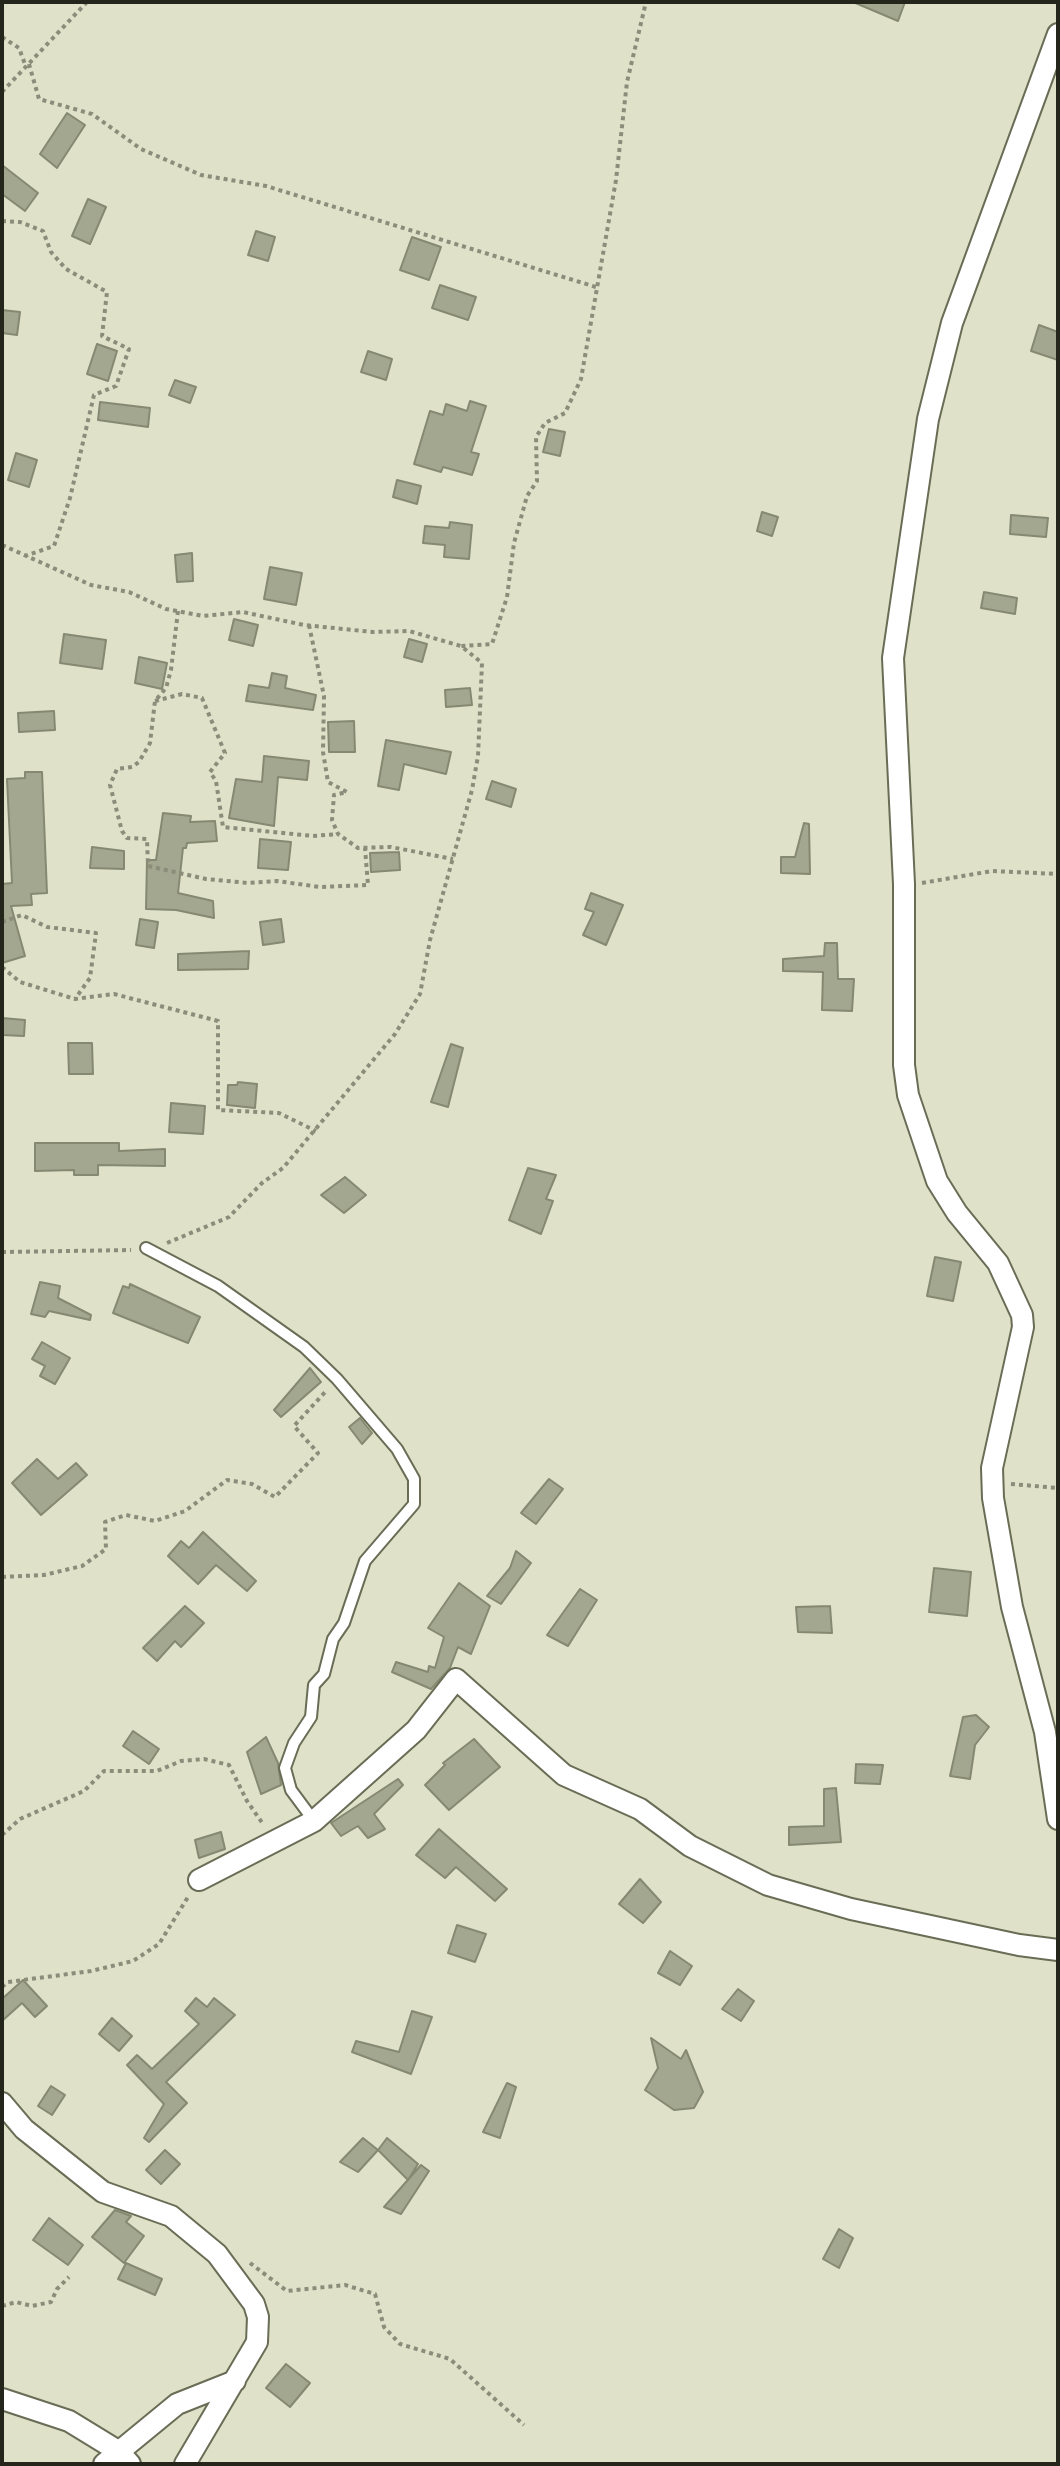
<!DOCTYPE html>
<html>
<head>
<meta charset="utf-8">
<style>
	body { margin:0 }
	#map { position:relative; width:1060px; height:2466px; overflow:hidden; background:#dfe2c8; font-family:Montserrat,sans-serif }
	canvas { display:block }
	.frame { position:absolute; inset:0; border:4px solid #24251b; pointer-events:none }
</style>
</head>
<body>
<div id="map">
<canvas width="1060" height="2466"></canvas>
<div class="frame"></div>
</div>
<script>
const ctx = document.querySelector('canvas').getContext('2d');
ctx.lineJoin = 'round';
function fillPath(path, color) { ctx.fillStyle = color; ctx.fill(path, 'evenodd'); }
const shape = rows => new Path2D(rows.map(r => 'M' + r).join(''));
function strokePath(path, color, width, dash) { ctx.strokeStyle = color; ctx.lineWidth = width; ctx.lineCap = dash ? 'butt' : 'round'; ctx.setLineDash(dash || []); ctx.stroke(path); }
const building = shape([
	[853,2,905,2,898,21,853,2],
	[67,113,85,125,57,168,40,154,67,113],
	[2,165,38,193,25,211,2,194,2,165],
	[88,199,106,207,90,244,72,236,88,199],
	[256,231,275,237,268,261,248,255,256,231],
	[412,237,441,247,429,280,400,270,412,237],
	[440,285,476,297,468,320,432,308,440,285],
	[2,310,20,312,17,335,2,333,2,310],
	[1039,325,1058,332,1058,360,1031,351,1039,325],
	[97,344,117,351,108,381,87,374,97,344],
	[368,351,392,359,386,380,361,372,368,351],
	[175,380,196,387,190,403,169,395,175,380],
	[470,401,486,406,471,452,479,454,472,475,443,467,441,472,414,464,430,411,443,415,446,404,467,411,470,401],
	[100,402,150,408,148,427,98,420,100,402],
	[549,429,565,432,560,456,543,452,549,429],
	[16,453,37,460,29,487,8,480,16,453],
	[397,480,421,486,417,504,393,497,397,480],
	[762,512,778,517,772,536,757,531,762,512],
	[1011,515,1048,518,1046,537,1010,534,1011,515],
	[450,522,472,525,469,559,444,557,445,545,423,543,425,526,449,528,450,522],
	[192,553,193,581,177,582,175,555,192,553],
	[270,567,302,573,296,605,264,599,270,567],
	[984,592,1017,598,1015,614,981,608,984,592],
	[234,619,258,625,253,646,229,640,234,619],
	[64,634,106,640,102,669,60,663,64,634],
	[409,639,427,644,422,662,404,657,409,639],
	[139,657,167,663,162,689,135,683,139,657],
	[272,673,287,676,285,688,316,695,313,710,246,701,249,685,269,688,272,673],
	[470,688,472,705,446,707,445,690,470,688],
	[54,711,55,730,19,732,18,713,54,711],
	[354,721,355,752,329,752,328,722,354,721],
	[386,740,451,752,446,774,404,764,399,790,378,786,386,740],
	[264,756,309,761,307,780,278,777,274,826,229,818,236,779,262,782,264,756],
	[25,772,42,772,47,893,31,894,32,905,11,906,25,956,2,963,2,884,12,883,7,779,25,778,25,772],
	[492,781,516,789,511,807,486,799,492,781],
	[163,813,191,816,190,822,215,821,217,841,187,843,186,848,183,848,178,893,213,901,214,918,176,910,146,909,147,860,156,860,163,813],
	[804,823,809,824,810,874,781,873,781,857,795,857,804,823],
	[260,839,291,842,288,870,258,868,260,839],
	[92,847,124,851,124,869,90,868,92,847],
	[399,852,400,870,371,872,370,853,399,852],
	[591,893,623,905,606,945,583,935,594,912,585,909,591,893],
	[140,919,158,922,154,948,136,945,140,919],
	[281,919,284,942,263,945,260,922,281,919],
	[825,943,837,943,838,979,854,979,852,1011,822,1010,823,972,783,971,783,959,824,956,825,943],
	[249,951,248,969,178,970,178,954,249,951],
	[2,1018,25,1020,24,1036,2,1035,2,1018],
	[68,1043,92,1043,93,1074,69,1074,68,1043],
	[451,1044,463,1048,448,1107,431,1102,451,1044],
	[238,1082,257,1084,255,1108,227,1105,228,1085,237,1085,238,1082],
	[171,1103,205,1106,203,1134,169,1132,171,1103],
	[35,1143,119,1143,119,1151,165,1149,165,1166,98,1165,98,1175,74,1175,74,1170,35,1171,35,1143],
	[528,1168,556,1175,546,1199,553,1201,541,1234,509,1220,528,1168],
	[345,1177,366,1195,344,1213,321,1195,345,1177],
	[935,1257,961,1262,953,1301,927,1296,935,1257],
	[40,1282,60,1286,58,1298,91,1315,90,1320,49,1311,45,1317,31,1314,40,1282],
	[130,1284,200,1317,188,1343,113,1313,123,1286,129,1288,130,1284],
	[42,1342,70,1358,55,1384,40,1376,45,1366,32,1359,42,1342],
	[310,1368,321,1382,281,1417,274,1410,310,1368],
	[360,1418,372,1433,362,1444,349,1427,360,1418],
	[37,1459,58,1479,76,1463,87,1475,41,1515,12,1483,37,1459],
	[549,1479,563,1489,536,1524,521,1513,549,1479],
	[203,1532,256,1581,247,1591,216,1565,198,1584,168,1556,181,1541,189,1548,203,1532],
	[516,1551,531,1563,501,1604,487,1596,510,1568,516,1551],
	[934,1568,971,1572,967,1616,929,1612,934,1568],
	[459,1583,490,1606,471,1654,458,1647,450,1668,431,1689,392,1672,396,1662,428,1672,429,1666,435,1668,444,1637,428,1628,459,1583],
	[580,1589,597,1600,568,1646,547,1635,580,1589],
	[185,1606,204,1623,181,1647,175,1641,157,1661,143,1648,185,1606],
	[830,1606,832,1633,798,1632,796,1607,830,1606],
	[976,1715,989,1727,975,1745,970,1779,950,1776,963,1717,976,1715],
	[133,1731,159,1749,149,1764,123,1746,133,1731],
	[266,1737,278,1763,281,1785,261,1794,247,1752,266,1737],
	[474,1739,500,1767,449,1810,425,1785,445,1765,443,1763,474,1739],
	[856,1764,883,1765,880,1784,855,1783,856,1764],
	[398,1779,403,1785,374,1814,385,1829,368,1838,358,1826,341,1836,331,1823,398,1779],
	[836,1788,841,1842,789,1845,789,1827,824,1826,824,1789,836,1788],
	[439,1829,507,1889,495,1901,456,1867,445,1878,416,1855,439,1829],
	[221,1832,225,1849,199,1858,195,1840,221,1832],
	[640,1879,661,1902,643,1923,619,1904,640,1879],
	[457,1925,486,1934,475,1962,448,1953,457,1925],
	[670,1951,692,1966,680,1985,658,1973,670,1951],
	[23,1980,47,2006,35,2017,22,2003,2,2021,2,1999,23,1980],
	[738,1989,754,2001,741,2021,722,2009,738,1989],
	[196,1998,207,2007,214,1998,235,2015,166,2082,187,2103,149,2142,144,2138,164,2104,127,2065,137,2055,152,2069,199,2024,185,2011,196,1998],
	[412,2011,432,2017,411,2074,352,2052,356,2041,399,2052,412,2011],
	[112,2018,132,2036,119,2051,99,2034,112,2018],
	[651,2038,681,2059,686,2050,703,2092,694,2108,674,2110,645,2090,658,2068,651,2038],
	[507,2083,516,2087,500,2138,483,2132,507,2083],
	[51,2086,65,2095,52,2115,38,2106,51,2086],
	[363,2138,378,2150,358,2172,340,2162,363,2138],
	[387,2138,418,2164,408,2180,378,2150,387,2138],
	[165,2150,180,2164,161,2184,146,2170,165,2150],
	[421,2165,429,2171,401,2214,384,2207,421,2165],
	[115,2210,131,2216,126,2222,144,2236,124,2263,92,2237,115,2210],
	[49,2218,83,2245,68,2265,33,2240,49,2218],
	[839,2229,853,2238,839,2268,823,2259,839,2229],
	[126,2263,162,2279,155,2295,118,2279,126,2263],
	[286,2364,310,2383,290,2407,266,2388,286,2364]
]);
const path = shape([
	[2,37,19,48,26,67],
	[29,64,39,99,92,114,141,149,201,175,266,186,596,287],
	[2,92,87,2],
	[2,221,20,222,43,231,51,252,66,269,107,292,102,336,129,349,116,386,94,395,70,498,54,546,25,556],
	[2,545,91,585,129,592,166,609,203,616,243,612,304,625,373,632,409,631,461,646],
	[178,611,171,670,166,688,155,701,150,743,139,762,132,767,117,769,110,785,122,831,127,838,147,839,148,866,206,879,248,883,277,881,320,887,368,885,365,848],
	[309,625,324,696,323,752,328,782,347,792,334,795,332,820,338,834,358,848,391,847,453,859],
	[155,701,182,694,202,698,225,753,210,772,216,781,223,827,313,836,338,834],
	[922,883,992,871,1058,874],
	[2,922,22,915,47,927,96,933,90,978,75,999],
	[2,967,20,982,75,999,114,994,218,1021,218,1110,279,1113,316,1131],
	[167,1243,229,1217,262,1183,283,1168,395,1034,420,994,430,940,472,790,478,756,482,663,461,646,492,644,507,597,514,543,527,496,537,481,536,437,545,423,565,413,581,379,616,180,627,82,646,2],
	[2,1252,131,1250],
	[1011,1484,1058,1488],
	[2,1577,44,1575,82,1566,106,1549,105,1522,126,1515,155,1521,185,1511,227,1480,252,1484,275,1497,318,1453,294,1426,327,1390],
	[2,1835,20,1819,84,1791,104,1771,157,1771,181,1761,204,1759,229,1765,247,1801,263,1824],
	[2,1987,8,1982,91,1971,133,1961,159,1944,188,1897],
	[250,2263,287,2291,345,2285,375,2294,384,2327,400,2344,450,2359,524,2425],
	[2,2306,16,2302,32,2306,51,2302,57,2289,69,2277]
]);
const service = shape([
	[146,1248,218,1286,304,1347,337,1379,397,1449,414,1479,414,1504,365,1561,344,1623,333,1639,324,1674,314,1685,311,1717,294,1743,285,1768,291,1790,314,1821]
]);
const minor = shape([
	[1058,34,952,323,928,419,893,658,904,884,904,1065,908,1095,937,1181,957,1213,998,1263,1022,1315,1023,1327,992,1468,993,1498,1012,1607,1045,1732,1058,1819],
	[199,1880,314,1821,416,1730,456,1679,564,1775,640,1809,690,1846,768,1885,851,1909,1019,1945,1058,1950],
	[2,2103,24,2129,103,2192,171,2216,217,2254,254,2304,258,2317,257,2342,185,2464],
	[2,2399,69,2421,118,2451,130,2464],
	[104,2464,177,2404,235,2381]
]);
fillPath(building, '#a4a78f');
strokePath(building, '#868971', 2);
strokePath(service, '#6a6d56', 14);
strokePath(minor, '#6a6d56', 24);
strokePath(path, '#8b8d7a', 4, [4, 4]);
strokePath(service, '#fff', 10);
strokePath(minor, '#fff', 20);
</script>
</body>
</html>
